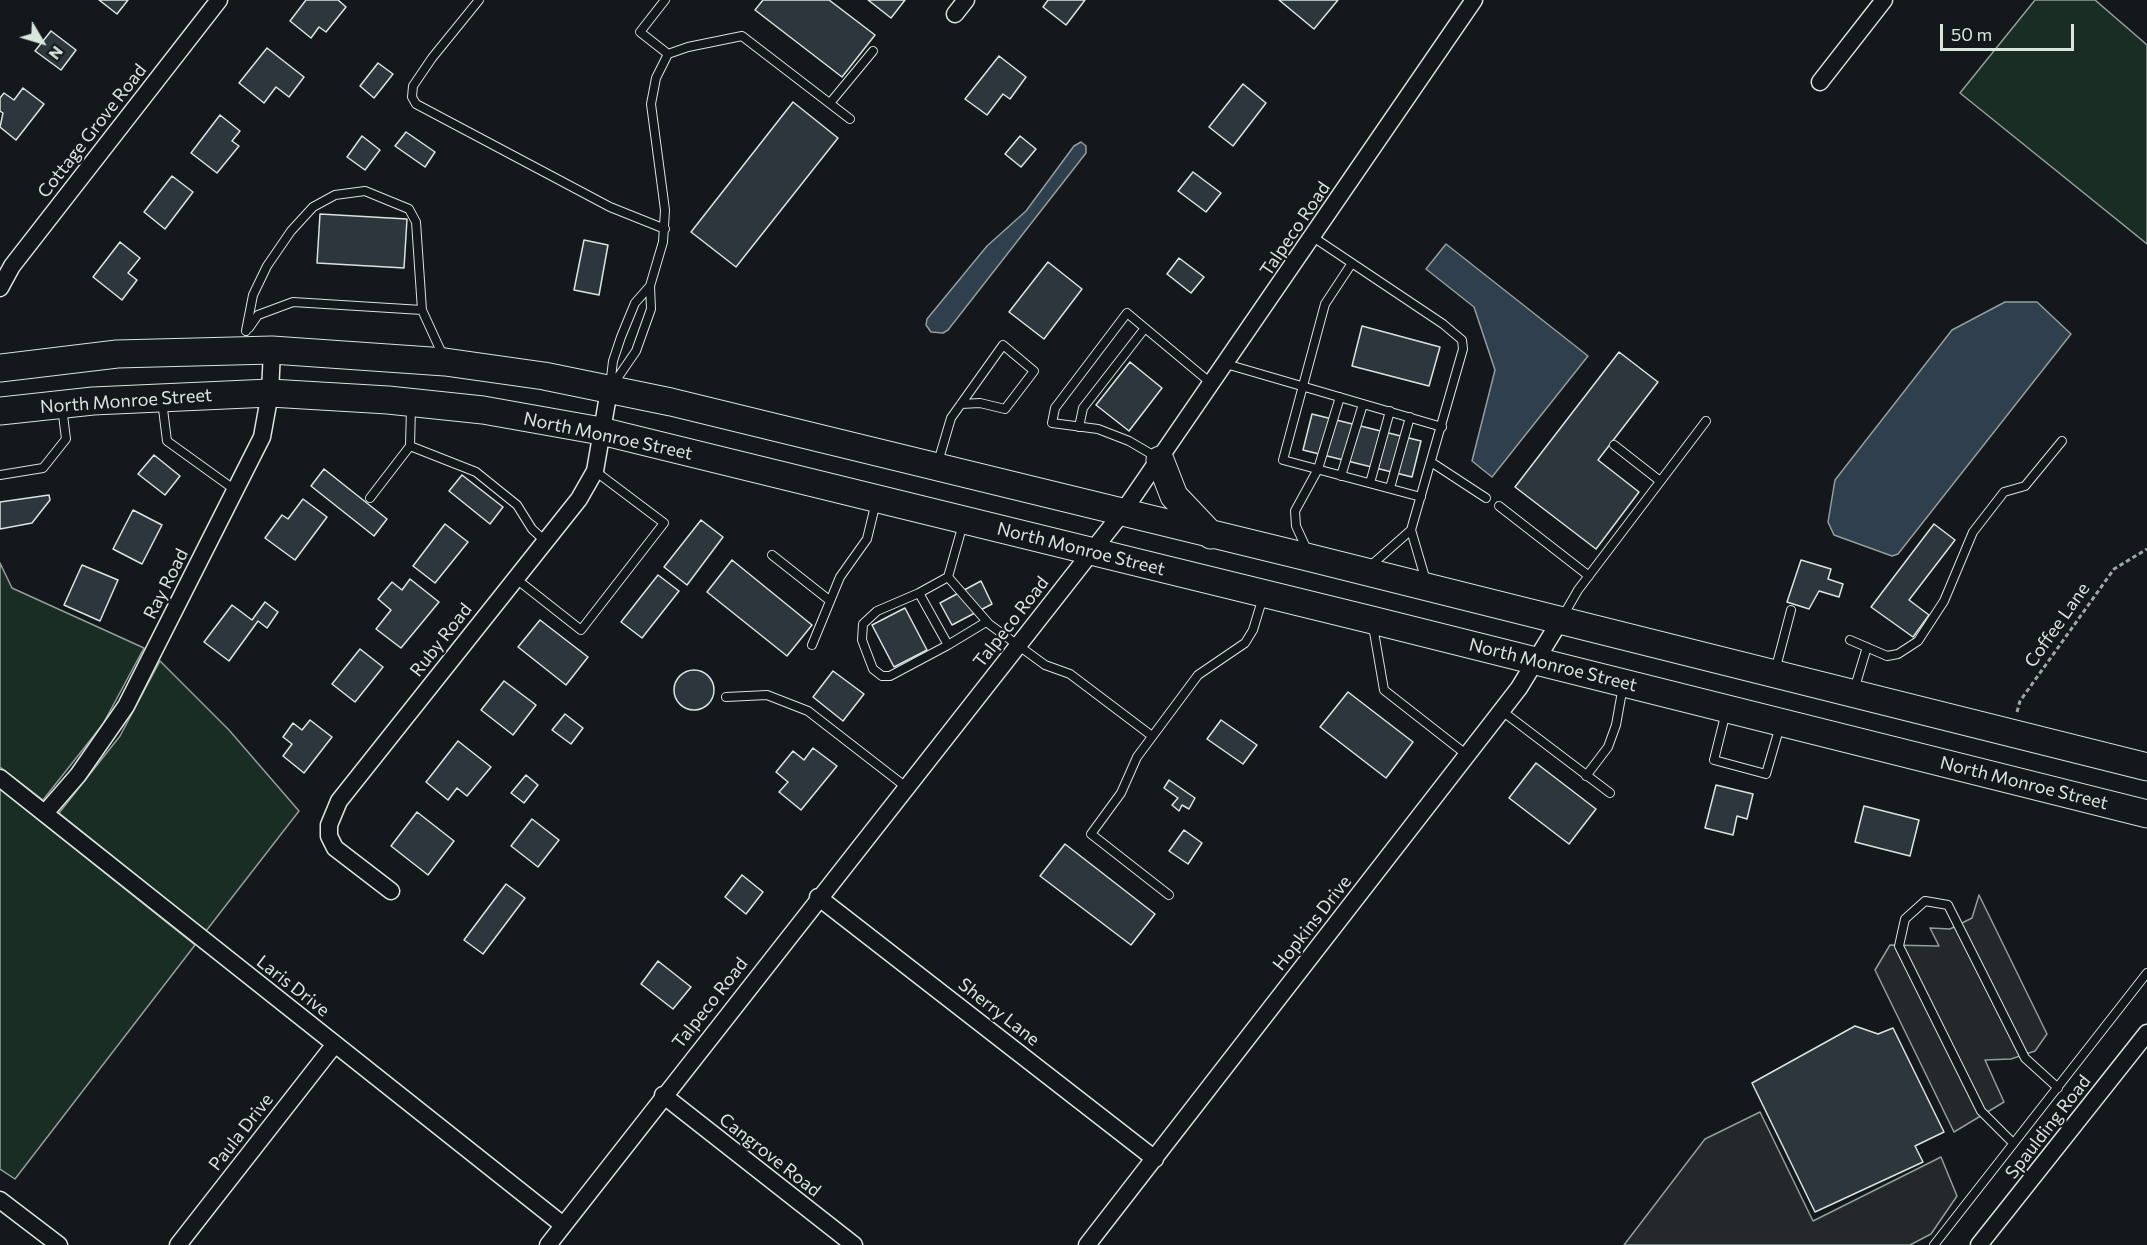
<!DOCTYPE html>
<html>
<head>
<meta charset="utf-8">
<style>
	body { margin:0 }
	#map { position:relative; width:2147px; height:1245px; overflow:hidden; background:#14181c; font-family:Commissioner,sans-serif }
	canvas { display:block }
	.north { position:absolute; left:12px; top:12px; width:60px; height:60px; -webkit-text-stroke:4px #14181c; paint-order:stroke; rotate:128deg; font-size:16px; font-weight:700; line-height:24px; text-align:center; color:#d8e6dc }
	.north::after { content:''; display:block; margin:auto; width:21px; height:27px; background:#d8e6dc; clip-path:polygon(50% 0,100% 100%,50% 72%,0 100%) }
	.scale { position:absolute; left:1940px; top:24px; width:134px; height:27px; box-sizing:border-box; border:3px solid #d8e6dc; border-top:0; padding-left:8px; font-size:18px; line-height:21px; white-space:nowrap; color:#d8e6dc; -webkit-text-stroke:4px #14181c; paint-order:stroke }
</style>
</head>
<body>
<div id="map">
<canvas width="2147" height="1245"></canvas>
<div class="north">N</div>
<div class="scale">50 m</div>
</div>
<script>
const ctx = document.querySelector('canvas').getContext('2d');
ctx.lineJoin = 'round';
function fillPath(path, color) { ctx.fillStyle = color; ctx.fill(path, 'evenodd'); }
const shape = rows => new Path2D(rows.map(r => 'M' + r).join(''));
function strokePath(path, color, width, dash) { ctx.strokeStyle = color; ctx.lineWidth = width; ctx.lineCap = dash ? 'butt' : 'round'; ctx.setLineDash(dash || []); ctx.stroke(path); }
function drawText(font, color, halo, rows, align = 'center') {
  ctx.font = font + ' Commissioner,sans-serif'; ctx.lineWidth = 4.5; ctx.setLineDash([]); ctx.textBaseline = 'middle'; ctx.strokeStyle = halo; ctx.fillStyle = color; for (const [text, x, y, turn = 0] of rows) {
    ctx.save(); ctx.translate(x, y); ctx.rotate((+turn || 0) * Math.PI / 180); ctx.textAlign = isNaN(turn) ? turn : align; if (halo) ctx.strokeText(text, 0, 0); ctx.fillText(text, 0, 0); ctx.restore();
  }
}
const green = shape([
	[2035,0,2095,0,2147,45,2147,244,1960,93,2035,0],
	[0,563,12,588,144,648,103,724,43,800,0,767,0,563],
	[160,661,229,730,299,811,206,931,59,813,120,736,160,661],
	[0,789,195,945,15,1179,0,1169,0,789]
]);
const parking = shape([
	[1979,895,2047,1034,2035,1051,2011,1059,1985,1060,2004,1102,1954,1132,1875,970,1890,945,1939,946,1930,928,1950,929,1972,918,1979,895],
	[1760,1112,1813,1221,1941,1157,1957,1196,1931,1234,1910,1245,1624,1245,1705,1139,1760,1112]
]);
const water = shape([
	[1081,142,1086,146,1086,153,948,330,943,333,931,332,926,325,927,319,987,246,1026,211,1074,146,1081,142],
	[1446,244,1588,356,1492,477,1472,461,1495,370,1474,307,1426,269,1446,244],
	[2005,302,2037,302,2071,334,1898,554,1892,556,1834,535,1828,522,1835,480,1952,330,2005,302]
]);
const building = shape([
	[99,0,128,0,117,14,99,0],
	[306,0,338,0,346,7,326,32,319,27,311,38,290,21,306,0],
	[763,0,829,0,875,35,842,77,755,10,763,0],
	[868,0,905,0,891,18,868,0],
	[1048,0,1085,0,1066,25,1043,7,1048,0],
	[1279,0,1338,0,1314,29,1279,0],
	[51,31,76,50,61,70,35,51,51,31],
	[267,48,304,77,289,97,276,87,264,103,239,83,267,48],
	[999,56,1026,77,1010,99,1003,94,987,115,965,99,999,56],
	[378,63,393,74,374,98,360,86,378,63],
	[1243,84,1266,103,1233,146,1209,127,1243,84],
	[23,88,44,104,16,140,0,127,3,113,0,111,0,98,4,93,14,100,23,88],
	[793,102,838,138,736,267,691,232,793,102],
	[220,115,240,131,232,141,239,146,217,173,191,153,220,115],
	[406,132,435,152,425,167,395,146,406,132],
	[362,136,380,150,365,170,347,157,362,136],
	[1020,136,1036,149,1021,167,1005,154,1020,136],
	[1193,172,1221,193,1206,212,1178,191,1193,172],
	[172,176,193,192,165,229,144,212,172,176],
	[320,214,407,219,404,268,317,263,320,214],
	[584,240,608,245,599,295,574,290,584,240],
	[120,242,140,258,128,273,137,280,122,300,93,277,120,242],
	[1179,258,1204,277,1191,293,1167,274,1179,258],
	[1048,262,1082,289,1044,339,1009,312,1048,262],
	[1362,326,1440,347,1429,386,1352,366,1362,326],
	[1619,352,1658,382,1598,460,1639,492,1596,549,1515,487,1619,352],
	[1130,362,1162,388,1129,431,1096,405,1130,362],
	[1312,414,1421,441,1412,477,1303,450,1312,414],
	[154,455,180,476,165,495,138,474,154,455],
	[324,469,387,519,374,536,311,486,324,469],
	[462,475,503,507,490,524,449,491,462,475],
	[49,495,50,500,32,523,0,529,0,502,49,495],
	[303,499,327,517,295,560,265,538,282,515,288,519,303,499],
	[133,510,162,525,142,564,113,549,133,510],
	[701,520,723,537,687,585,664,567,701,520],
	[445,524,468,542,435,583,413,566,445,524],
	[1934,524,1955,540,1909,600,1929,615,1913,637,1871,607,1934,524],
	[732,560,812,625,787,656,707,592,732,560],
	[1801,560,1831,569,1828,579,1843,584,1839,597,1819,591,1809,609,1787,602,1801,560],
	[82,565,118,580,100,621,64,605,82,565],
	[658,575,679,591,642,638,621,622,658,575],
	[410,579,439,602,401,648,376,629,391,610,378,599,392,582,402,590,410,579],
	[981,581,992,604,952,625,940,603,981,581],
	[265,602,278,612,267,628,258,621,229,661,204,642,232,605,252,620,265,602],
	[905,608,927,650,894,667,872,625,905,608],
	[540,620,588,657,566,685,518,647,540,620],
	[360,649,383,667,355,702,332,684,360,649],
	'674 690a20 20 0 1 1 40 0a20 20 0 1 1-40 0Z',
	[833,671,864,694,843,721,813,697,833,671],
	[504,681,536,705,513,735,481,710,504,681],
	[1348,692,1413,742,1386,778,1320,727,1348,692],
	[565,714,583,728,571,744,552,730,565,714],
	[310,720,332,737,304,773,283,756,292,744,283,737,293,723,302,730,310,720],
	[1221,720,1257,745,1243,764,1207,739,1221,720],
	[458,741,491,767,467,796,457,788,448,800,426,782,458,741],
	[813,748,837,766,801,810,779,792,788,782,776,772,793,751,804,760,813,748],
	[1536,763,1596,809,1569,844,1509,798,1536,763],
	[526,775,538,785,524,803,511,793,526,775],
	[1169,780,1195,798,1189,809,1182,805,1179,811,1172,805,1178,798,1164,788,1169,780],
	[1716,785,1753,794,1747,819,1737,816,1733,835,1705,828,1716,785],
	[1864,806,1919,820,1910,856,1855,842,1864,806],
	[417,812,454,841,428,875,391,846,417,812],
	[532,819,559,840,538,867,511,846,532,819],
	[1184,830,1202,843,1188,864,1169,851,1184,830],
	[1065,844,1155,914,1131,945,1040,876,1065,844],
	[742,875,763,892,746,914,725,897,742,875],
	[506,884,525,898,483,954,464,940,506,884],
	[658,961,691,987,673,1009,641,984,658,961],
	[1855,1026,1878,1034,1893,1028,1944,1132,1915,1146,1923,1162,1815,1212,1752,1083,1855,1026]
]);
const path = shape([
	[2017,712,2020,701,2114,569,2147,549]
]);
const service = shape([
	[479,0,432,58,413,86,412,97,416,104,610,207,665,229],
	[665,0,640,32,668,54],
	[830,103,873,51],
	[1313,237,1443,324,1462,340,1463,349,1411,530,1368,568],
	[1352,263,1325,304,1283,460,1421,497],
	[249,328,258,315,293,302,422,310],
	[246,331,253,295,267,266,291,231,313,207,335,195,365,191,409,209,416,222,422,310,444,358],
	[1226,364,1442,427],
	[610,386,613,361,621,337,635,303,650,286,663,242,665,210,651,104,656,78,668,54,688,47,742,36,850,119],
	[612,386,636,351,651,309,650,286],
	[162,401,167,441,235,490],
	[1079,427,1083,408,1145,328],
	[1614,445,1660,481],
	[410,446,476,472,517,505,532,529,545,541],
	[1158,458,1129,441,1098,429,1052,423,1055,408,1127,313,1212,384],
	[938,462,951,418,961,404,1003,345,1034,371,1005,409,980,403,961,404],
	[1431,462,1486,498],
	[0,475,43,468,66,439,62,407],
	[1341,476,1363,404],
	[1370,483,1390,411],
	[1390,488,1410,417],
	[370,498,410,446,411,407],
	[1499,506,1589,576],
	[963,524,948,577,919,593,948,645,986,622],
	[1411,530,1426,581],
	[1308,552,1296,526,1295,511,1318,469,1340,397],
	[772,555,829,600],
	[948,577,989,624,1045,665,1070,674,1152,736],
	[515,578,581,630,664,523,595,471],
	[919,593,877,611,863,624,862,640,873,669,882,676,890,676,948,645],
	[1563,616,1578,590,1706,421],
	[1373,626,1384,690,1467,755],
	[1850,640,1887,656,1898,654,1918,641,1944,601,1973,532,2004,492,2025,486,2062,441],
	[812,645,840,577,867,539,876,502],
	[1775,671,1791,610],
	[1854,690,1867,647],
	[726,697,767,695,808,711,906,787],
	[1502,711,1610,793],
	[1726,712,1714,760,1766,774,1780,726],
	[1586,776,1608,747,1616,725,1623,686],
	[1169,895,1091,834,1121,793,1137,757,1198,675,1245,643,1253,630,1263,597],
	[2013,1143,1981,1111,1899,946,1905,919,1925,901,1948,905,2025,1058,2058,1088],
	[1934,1245,2147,973]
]);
const minor = shape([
	[955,14,966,0],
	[1820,82,1884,0],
	[0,288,12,266,219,0],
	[0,778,563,1225],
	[45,813,78,775,126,706,262,437,270,393,272,350],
	[391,891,335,848,329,836,329,825,339,801,579,499,595,471,609,390],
	[818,897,1155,1159],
	[663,1095,854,1245],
	[0,1200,59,1245],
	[178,1245,335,1044],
	[548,1245,1122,513,1474,0],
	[1087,1245,1519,688,1560,621],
	[1979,1245,2147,1033]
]);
const trunk = shape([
	[0,368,117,354,272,350,445,362,544,376,671,402,1311,558,2147,767],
	[0,411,93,401,270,393,388,400,483,410,601,431,1372,620,2147,814],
	[1160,460,1174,496,1211,535]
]);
const streetNames = [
	["Cottage Grove Road",92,131,-52],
	["Talpeco Road",1295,229,-56],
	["North Monroe Street",126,401,-4],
	["North Monroe Street",608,436,12],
	["North Monroe Street",1081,549,14],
	["Ray Road",166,584,-63],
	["Talpeco Road",1011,622,-52],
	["Coffee Lane",2057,625,-55],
	["Ruby Road",441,640,-52],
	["North Monroe Street",1553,665,14],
	["North Monroe Street",2024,783,14],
	["Hopkins Drive",1312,923,-52],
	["Laris Drive",293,986,38],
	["Talpeco Road",710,1003,-52],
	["Sherry Lane",999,1012,38],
	["Spaulding Road",2048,1127,-52],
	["Paula Drive",241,1132,-52],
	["Cangrove Road",770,1155,38]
];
fillPath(green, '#1a2d24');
strokePath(green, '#939e99', 1.5);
fillPath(parking, '#24282b');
strokePath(parking, '#939e99', 1.5);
fillPath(water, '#2f3f4d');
strokePath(water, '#939e99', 1.5);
fillPath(building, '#2c363c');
strokePath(building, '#d8e6dc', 1.5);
strokePath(service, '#d8e6dc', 10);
strokePath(minor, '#d8e6dc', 19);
strokePath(trunk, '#d8e6dc', 29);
strokePath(path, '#9da8a2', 3, [4.5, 3]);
strokePath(service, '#14181c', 8);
strokePath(minor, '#14181c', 16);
strokePath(trunk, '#14181c', 27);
drawText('18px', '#d8e6dc', '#14181c', streetNames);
</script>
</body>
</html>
